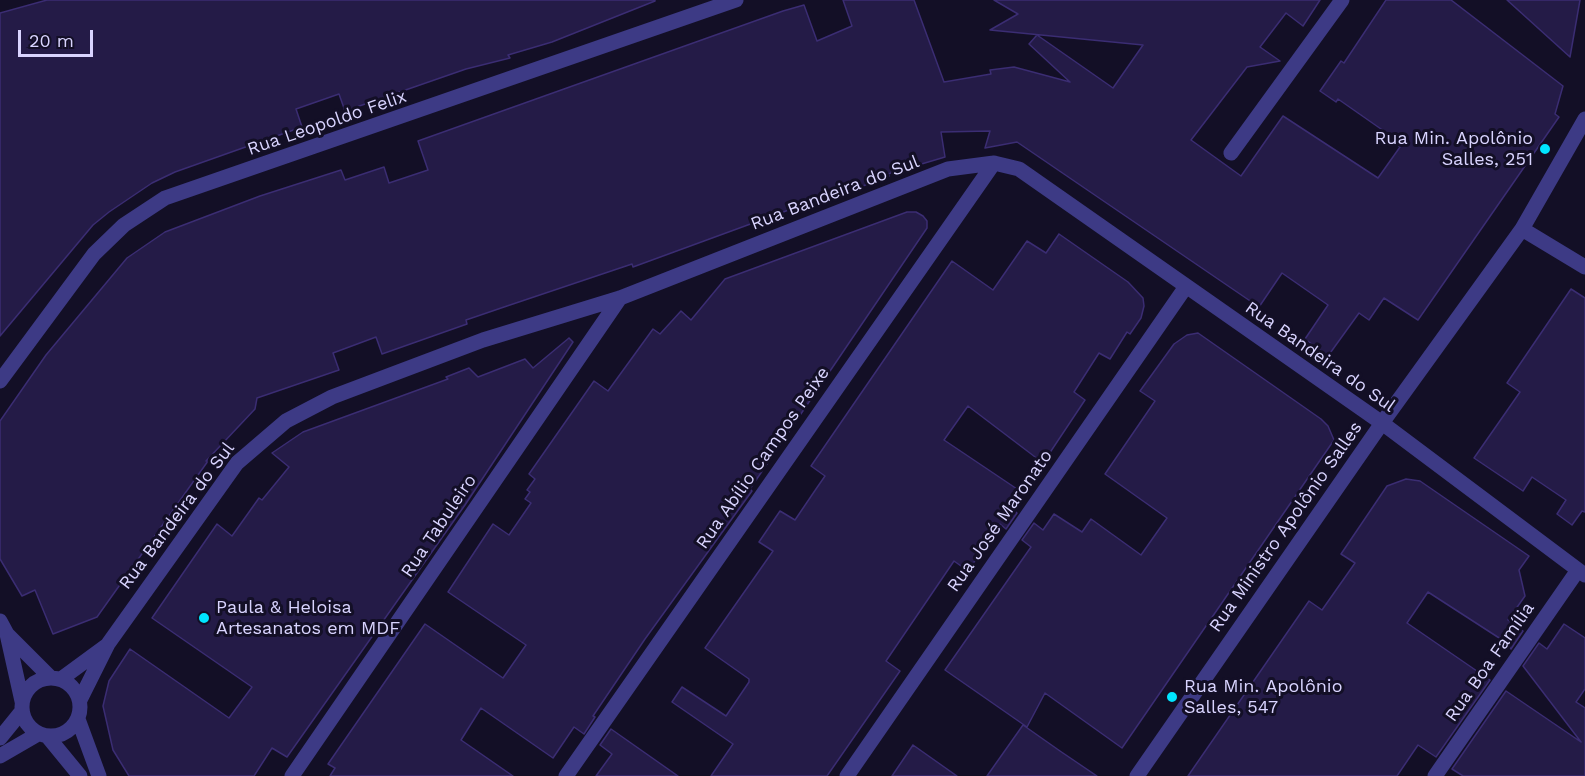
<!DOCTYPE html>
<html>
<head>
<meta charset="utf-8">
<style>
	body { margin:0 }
	#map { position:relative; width:1585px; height:776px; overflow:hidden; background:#130f26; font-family:"Work Sans",sans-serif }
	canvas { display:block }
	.scale { position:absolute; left:18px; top:30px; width:75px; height:27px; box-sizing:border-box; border:3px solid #d9d4ff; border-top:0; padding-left:8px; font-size:18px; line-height:21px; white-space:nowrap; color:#d9d4ff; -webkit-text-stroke:4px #130f26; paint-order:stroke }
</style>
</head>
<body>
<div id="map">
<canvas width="1585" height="776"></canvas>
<div class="scale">20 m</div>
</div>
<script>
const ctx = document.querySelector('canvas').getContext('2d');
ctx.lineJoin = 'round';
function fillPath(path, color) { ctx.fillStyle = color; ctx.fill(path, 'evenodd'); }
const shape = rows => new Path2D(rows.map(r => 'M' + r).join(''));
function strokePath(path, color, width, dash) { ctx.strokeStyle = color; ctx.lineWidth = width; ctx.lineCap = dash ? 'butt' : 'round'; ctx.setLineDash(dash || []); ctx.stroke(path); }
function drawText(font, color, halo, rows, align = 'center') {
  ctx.font = font + ' "Work Sans",sans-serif'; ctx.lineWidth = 6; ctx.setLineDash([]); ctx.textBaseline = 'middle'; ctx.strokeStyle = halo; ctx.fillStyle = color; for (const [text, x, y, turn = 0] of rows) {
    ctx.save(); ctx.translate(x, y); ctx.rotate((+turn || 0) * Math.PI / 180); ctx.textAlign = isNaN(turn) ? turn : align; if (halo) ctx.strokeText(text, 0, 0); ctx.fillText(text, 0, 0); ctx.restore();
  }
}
const building = shape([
	[47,0,655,0,655,1,552,42,508,55,510,58,466,69,345,111,339,94,296,109,302,127,175,172,152,183,109,212,93,225,0,336,0,13,47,0],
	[843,0,914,0,944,82,991,74,990,70,1014,67,1070,82,1029,44,1037,35,1113,88,1143,45,990,30,1018,14,994,0,1320,0,1303,26,1286,13,1260,47,1280,61,1247,67,1191,140,1241,176,1283,116,1378,178,1400,147,1389,139,1391,136,1338,99,1336,102,1320,91,1341,61,1344,63,1386,0,1451,0,1563,86,1555,114,1559,117,1418,320,1384,298,1369,320,1359,313,1328,356,1305,339,1328,305,1282,273,1259,307,1017,142,985,148,990,131,941,132,945,157,888,174,889,176,847,192,846,189,633,267,632,264,507,306,466,320,467,324,382,354,376,337,333,353,339,370,257,398,255,409,206,461,208,461,97,617,53,634,35,590,22,596,0,559,0,421,46,355,127,258,165,232,260,196,341,170,345,180,384,167,389,183,428,170,418,141,783,11,804,5,817,41,852,26,843,0],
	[1507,0,1580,0,1570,57,1507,0],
	[907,212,916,212,923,216,927,221,927,228,771,458,750,489,752,491,645,639,593,716,595,717,584,734,574,727,553,758,481,708,461,740,513,776,330,776,335,768,328,764,425,624,503,678,526,645,448,592,493,524,509,535,531,503,525,499,530,492,527,490,535,479,529,474,594,381,608,391,653,329,660,334,681,311,691,320,725,279,907,212],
	[1059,234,1128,282,1143,298,1144,306,1141,318,1130,334,1127,332,1110,359,1099,353,1074,392,1085,400,1043,463,968,406,944,440,1023,493,1012,509,1017,513,1006,529,1000,524,968,571,954,561,886,661,900,671,827,776,711,776,733,744,672,702,682,687,726,716,749,682,749,679,705,648,773,551,759,542,780,511,795,520,816,489,825,476,811,466,952,261,993,290,1027,241,1046,253,1059,234],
	[1571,289,1585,298,1585,512,1582,511,1572,525,1557,514,1566,500,1532,477,1523,491,1474,458,1520,392,1507,383,1571,289],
	[1198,333,1321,419,1328,426,1334,440,1122,748,1045,693,1027,727,945,670,1031,547,1022,540,1034,523,1043,530,1054,514,1082,532,1091,519,1141,555,1167,518,1105,474,1155,401,1140,391,1174,344,1187,335,1198,333],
	[569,338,573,342,465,505,287,757,272,748,254,776,129,776,113,750,103,706,109,681,130,649,229,718,252,687,152,618,217,524,232,536,259,498,262,500,289,467,272,453,303,432,448,379,446,377,469,368,478,377,525,359,533,368,569,338],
	[1406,479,1420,481,1529,556,1519,570,1525,596,1508,620,1523,631,1511,649,1508,645,1510,645,1428,592,1407,623,1490,680,1436,757,1418,745,1397,776,1188,776,1309,601,1322,610,1355,563,1341,554,1387,486,1406,479],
	[1564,624,1585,638,1585,689,1576,702,1585,708,1585,776,1463,776,1452,769,1506,691,1581,742,1523,666,1539,643,1547,649,1564,624],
	[1023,725,1060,751,1097,776,987,776,1023,725],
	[611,729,678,776,596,776,612,754,600,745,611,729],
	[913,745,957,776,892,776,913,745]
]);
const minor = shape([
	[1231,153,1342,0],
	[1522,229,1585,267],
	[0,381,94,254,124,225,165,198,736,0],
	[0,621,7,634,51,678],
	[7,634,22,701],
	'22 707a29 29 0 1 1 58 0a29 29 0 1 1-58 0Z',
	[61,679,106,646],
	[80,700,108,644,237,463,286,421,332,397,483,340,620,298,948,169,994,163,1019,169,1382,423,1585,575],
	[78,719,99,776],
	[48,737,80,776],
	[0,738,22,711],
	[0,756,38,734],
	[292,776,620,298],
	[566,776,994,163],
	[847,776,1185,288],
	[1137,776,1382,423,1522,229,1585,119],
	[1435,776,1578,570]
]);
const markers = [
	[1545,149,6,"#00e5ff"],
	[204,618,6,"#00e5ff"],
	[1172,697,6,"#00e5ff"]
];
const streetNames = [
	["Rua Leopoldo Felix",327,123,-19],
	["Rua Bandeira do Sul",835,193,-21],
	["Rua Bandeira do Sul",1320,357,35],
	["Rua Abílio Campos Peixe",763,458,-55],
	["Rua Bandeira do Sul",177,516,-53],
	["Rua José Maronato",1000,521,-55],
	["Rua Tabuleiro",439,526,-56],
	["Rua Ministro Apolônio Salles",1286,527,-55],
	["Rua Boa Família",1490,662,-55]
];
const poiNames = [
	["Rua Min. Apolônio",1533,139,"right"],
	["Salles, 251",1533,160,"right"],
	["Paula & Heloisa",216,608],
	["Artesanatos em MDF",216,629],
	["Rua Min. Apolônio",1184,687],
	["Salles, 547",1184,708]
];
fillPath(building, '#241b47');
strokePath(building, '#3b2d73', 1.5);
strokePath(minor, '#3d3a85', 15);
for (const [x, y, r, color] of markers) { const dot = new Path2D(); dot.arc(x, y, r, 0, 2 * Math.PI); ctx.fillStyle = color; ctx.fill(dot); strokePath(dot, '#130f26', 2); }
drawText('18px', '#d9d4ff', '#130f26', streetNames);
drawText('18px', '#d9d4ff', '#130f26', poiNames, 'left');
</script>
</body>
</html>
